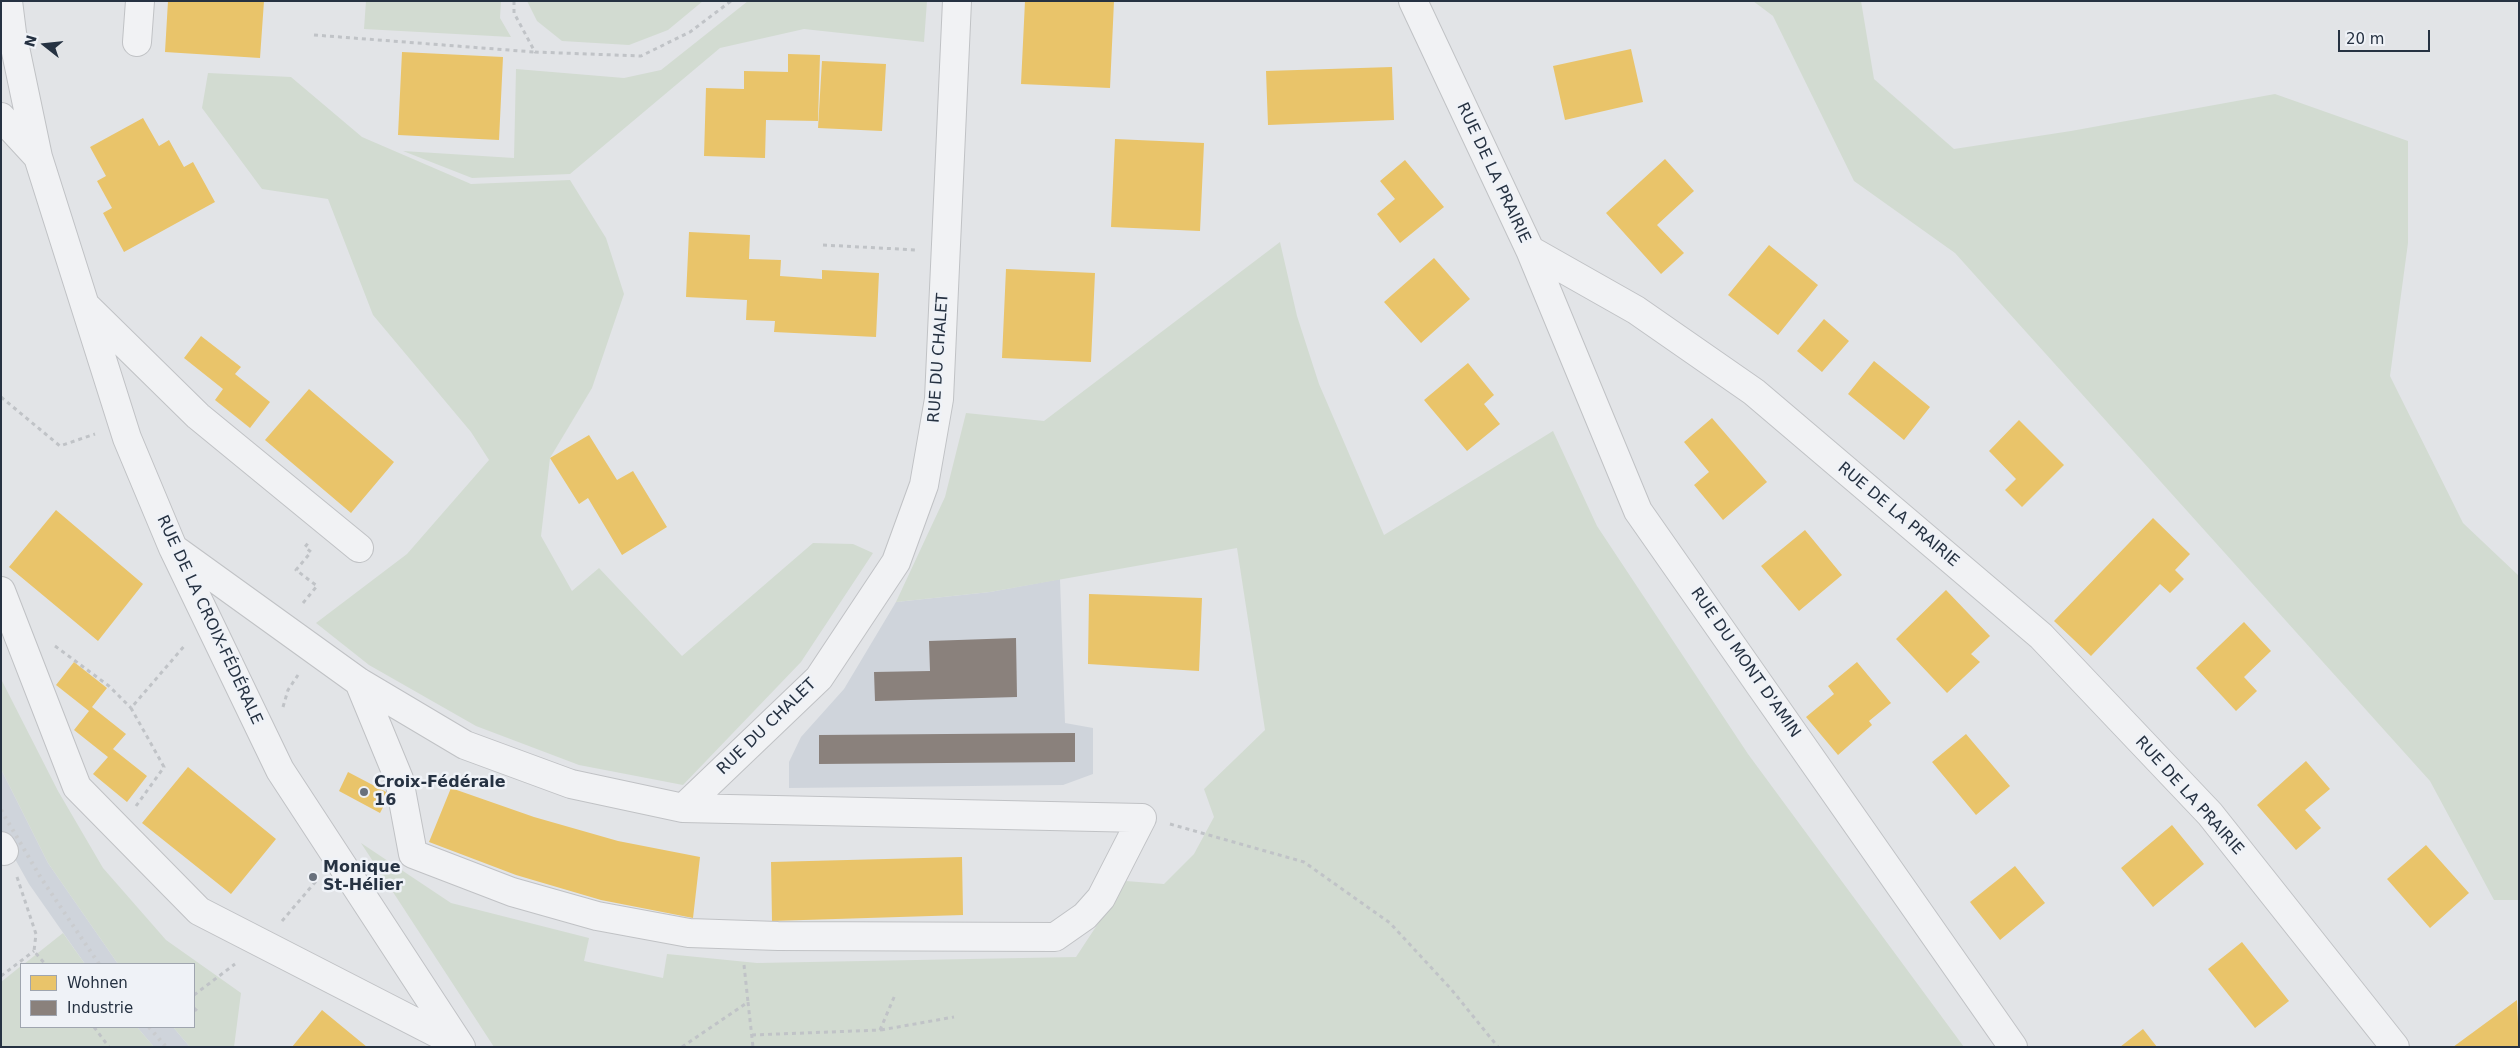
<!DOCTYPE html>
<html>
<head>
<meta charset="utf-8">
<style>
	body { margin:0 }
	#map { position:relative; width:2520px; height:1048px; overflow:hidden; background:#e2e4e7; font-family:"DejaVu Sans",sans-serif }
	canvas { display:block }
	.frame { position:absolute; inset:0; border:2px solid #263242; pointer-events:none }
	.legend { position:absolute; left:20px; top:963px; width:175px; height:65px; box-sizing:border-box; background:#eff2f7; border:1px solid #9fa5af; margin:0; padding:6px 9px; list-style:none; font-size:15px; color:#263242 }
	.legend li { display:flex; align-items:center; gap:10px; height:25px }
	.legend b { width:25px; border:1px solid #9fa5af }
	.north { position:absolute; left:20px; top:20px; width:50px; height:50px; -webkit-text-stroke:4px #eff2f7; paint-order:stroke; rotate:286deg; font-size:14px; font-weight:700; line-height:20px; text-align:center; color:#263242 }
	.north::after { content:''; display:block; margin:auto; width:18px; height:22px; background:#263242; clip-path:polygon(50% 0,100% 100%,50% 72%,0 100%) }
	.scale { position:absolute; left:2338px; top:30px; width:92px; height:22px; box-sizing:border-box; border:2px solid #263242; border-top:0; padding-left:6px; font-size:15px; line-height:18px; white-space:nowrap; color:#263242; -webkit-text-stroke:4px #eff2f7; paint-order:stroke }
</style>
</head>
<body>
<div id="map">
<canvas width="2520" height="1048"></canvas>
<div class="frame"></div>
<ul class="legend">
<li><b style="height:14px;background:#e9c46a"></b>Wohnen</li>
<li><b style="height:14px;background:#8a817c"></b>Industrie</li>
</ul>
<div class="north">N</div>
<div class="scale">20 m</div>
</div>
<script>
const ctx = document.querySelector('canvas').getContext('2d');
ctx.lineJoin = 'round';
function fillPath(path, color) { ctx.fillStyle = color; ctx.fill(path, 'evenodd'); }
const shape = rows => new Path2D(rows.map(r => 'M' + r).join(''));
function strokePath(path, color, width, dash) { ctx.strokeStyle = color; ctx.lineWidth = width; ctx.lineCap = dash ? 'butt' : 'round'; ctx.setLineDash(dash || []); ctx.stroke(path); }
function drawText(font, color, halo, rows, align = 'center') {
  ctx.font = font + ' "DejaVu Sans",sans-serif'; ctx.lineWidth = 5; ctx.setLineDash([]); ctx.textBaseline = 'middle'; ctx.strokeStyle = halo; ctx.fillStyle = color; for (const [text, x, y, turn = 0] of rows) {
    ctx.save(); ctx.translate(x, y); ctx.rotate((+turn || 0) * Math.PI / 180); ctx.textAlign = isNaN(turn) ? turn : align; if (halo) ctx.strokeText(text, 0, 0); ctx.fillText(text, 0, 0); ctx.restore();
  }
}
const built = shape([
	[1060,579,1065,723,1093,728,1093,774,1063,785,789,788,789,762,801,737,844,689,896,602,990,592],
	[1,769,48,863,118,964,85,964,29,884,1,834],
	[137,1027,173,1027,190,1047,154,1047]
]);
const green = shape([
	[366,1,501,1,500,18,511,37,364,29],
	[527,1,703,1,668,30,629,45,562,41,537,21],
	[748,1,927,1,924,42,804,29,720,48,570,174,472,178,403,151,514,158,516,69,624,78,661,70],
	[1753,1,1861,1,1874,79,1954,149,2071,131,2275,94,2408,141,2408,243,2390,376,2463,523,2519,576,2519,900,2494,900,2430,781,1955,253,1854,181,1773,16],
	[208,73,291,77,362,137,471,184,570,180,606,238,624,294,592,388,550,458,541,536,572,591,599,568,682,656,813,543,853,544,873,553,801,662,683,785,579,765,476,726,369,665,316,623,407,554,489,460,471,432,373,315,328,199,262,189,202,108],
	[1280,242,1297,316,1319,384,1384,535,1553,431,1597,526,1748,754,1964,1047,494,1047,361,843,451,903,589,938,584,961,663,978,667,954,757,963,1076,957,1126,881,1164,884,1194,854,1214,817,1204,789,1265,730,1237,548,990,592,896,602,945,497,966,413,1044,421],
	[1,679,58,791,103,868,166,940,241,993,234,1047,190,1047,173,1027,194,1027,194,964,118,964,48,863,1,769],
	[63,933,85,964,24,964],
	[21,966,21,1027,137,1027,154,1047,1,1047,1,982]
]);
const homes = shape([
	[168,1,264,1,260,58,165,52],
	[1025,1,1114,1,1110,88,1021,84],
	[1631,49,1643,102,1565,120,1553,66],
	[402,52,503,57,499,140,398,135],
	[788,54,820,55,818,121,766,120,765,158,704,156,706,88,744,89,744,71,788,72],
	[822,61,886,64,882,131,818,128],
	[1392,67,1394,120,1268,125,1266,71],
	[143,118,159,146,169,140,184,167,193,162,215,202,124,252,103,213,112,208,97,181,106,176,90,147],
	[1115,139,1204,143,1200,231,1111,227],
	[1665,159,1694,191,1657,225,1684,253,1661,274,1606,213],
	[1405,160,1444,207,1400,243,1377,214,1395,199,1380,181],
	[689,232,750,235,749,259,781,260,780,276,822,279,822,270,879,273,876,337,774,332,775,321,746,320,747,300,686,297],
	[1769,245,1818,285,1778,335,1728,295],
	[1434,258,1470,299,1421,343,1384,302],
	[1006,269,1095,273,1091,362,1002,358],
	[1824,319,1849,341,1822,372,1797,351],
	[201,336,241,367,235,374,270,402,250,428,215,400,223,389,184,358],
	[1874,361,1930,407,1904,440,1848,394],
	[1468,363,1494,395,1484,404,1500,424,1467,451,1424,400],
	[309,389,394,462,351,513,265,440],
	[1712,418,1767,482,1723,520,1694,485,1709,472,1684,442],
	[2019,420,2064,465,2022,507,2005,490,2016,479,1989,451],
	[589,435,617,480,633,471,667,527,622,555,588,498,579,504,550,458],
	[56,510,143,584,98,641,9,567],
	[2153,518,2190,554,2175,570,2184,579,2170,593,2160,584,2091,656,2054,621],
	[1805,530,1842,575,1799,611,1761,566],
	[1946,590,1990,636,1971,654,1980,662,1947,693,1896,639],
	[1089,594,1202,598,1199,671,1088,664],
	[2244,622,2271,651,2244,677,2257,691,2236,711,2196,668],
	[74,662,107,688,92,707,126,734,113,749,147,776,127,802,93,774,108,757,74,730,89,711,56,685],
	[1857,662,1891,703,1869,721,1872,725,1838,755,1806,717,1834,694,1828,686],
	[1966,734,2010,786,1976,815,1932,762],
	[2306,761,2330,789,2305,810,2321,828,2296,850,2257,805],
	[188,767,276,839,231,894,142,823],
	[348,772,390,794,380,813,339,791],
	[451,788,534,817,618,841,700,857,693,918,601,900,516,875,429,842],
	[2172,825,2204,864,2153,907,2121,868],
	[2426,845,2469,893,2430,928,2387,879],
	[962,857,963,915,772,921,771,862],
	[2015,866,2045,903,2000,940,1970,902],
	[2242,942,2289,1001,2255,1028,2208,969],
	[2517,1000,2519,1047,2453,1047],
	[322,1010,367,1047,292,1047],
	[2143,1029,2157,1047,2120,1047]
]);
const industry = shape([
	[1016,638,1017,697,875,701,874,672,930,671,929,641],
	[1075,733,1075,762,819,764,819,735]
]);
const path = shape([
	[514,1,514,13,535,52,641,56,690,32,731,1],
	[314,35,534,52],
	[823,245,917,250],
	[1,397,60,446,95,434],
	[303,603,317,586,296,570,311,552,305,547,308,543],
	[55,646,109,686,131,708],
	[283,707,288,690,298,675],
	[136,806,164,767,131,708,186,644],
	[1170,824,1304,862,1390,923,1451,989,1498,1047],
	[17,877,36,934,34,951,45,964],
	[282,921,317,880],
	[744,965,748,1002],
	[1,976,34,951],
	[194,995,235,964],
	[194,1008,199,1013],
	[94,1027,109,1047],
	[881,1030,954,1017],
	[752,1035,880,1030,895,995],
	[682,1047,748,1002,753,1047]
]);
const minor = shape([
	[8,1,12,33,38,157,127,438,173,548,280,770,461,1047],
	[1413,1,1530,250,1636,310,1754,392,2041,636,2210,814,2395,1047],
	[137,42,140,1],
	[1,117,38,157],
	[1530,250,1638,511,2013,1047],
	[87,307,198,416,359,548],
	[173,548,359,682,465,745,571,784,683,808,1142,818,1101,898,1085,916,1055,937,778,936,689,933,597,916,512,892,413,854,399,779,359,682],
	[1,591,77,787,199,911,458,1044],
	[683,808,819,678,896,562,924,485,939,399,957,1],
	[1,846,4,851]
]);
const rail = shape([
	[1,810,41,878,99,964],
	[149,1027,166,1047]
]);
const markers = [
	[364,792,5,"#68707c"],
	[313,877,5,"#68707c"]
];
const streetNames = [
	["RUE DE LA PRAIRIE",1493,173,65],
	["RUE DU CHALET",939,358,-86],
	["RUE DE LA PRAIRIE",1898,515,40],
	["RUE DE LA CROIX-FÉDÉRALE",209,620,65],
	["RUE DU MONT D'AMIN",1745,663,55],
	["RUE DU CHALET",767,727,-44],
	["RUE DE LA PRAIRIE",2189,796,48]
];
const poiNames = [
	["Croix-Fédérale",374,783],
	["16",374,801],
	["Monique",323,868],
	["St-Hélier",323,886]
];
fillPath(built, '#cfd4db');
fillPath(green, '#d2dbd1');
fillPath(homes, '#e9c46a');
fillPath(industry, '#8a817c');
strokePath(minor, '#c0c2c5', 30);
strokePath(path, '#c0c3c7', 3, [4, 4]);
strokePath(minor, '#f1f2f4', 28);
strokePath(rail, '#cacccf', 4, [2.5, 5]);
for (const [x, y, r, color] of markers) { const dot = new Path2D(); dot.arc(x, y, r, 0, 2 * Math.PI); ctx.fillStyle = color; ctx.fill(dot); strokePath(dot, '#eff2f7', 2); }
drawText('16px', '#263242', '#eff2f7', streetNames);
drawText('bold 16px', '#263242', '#eff2f7', poiNames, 'left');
</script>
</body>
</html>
